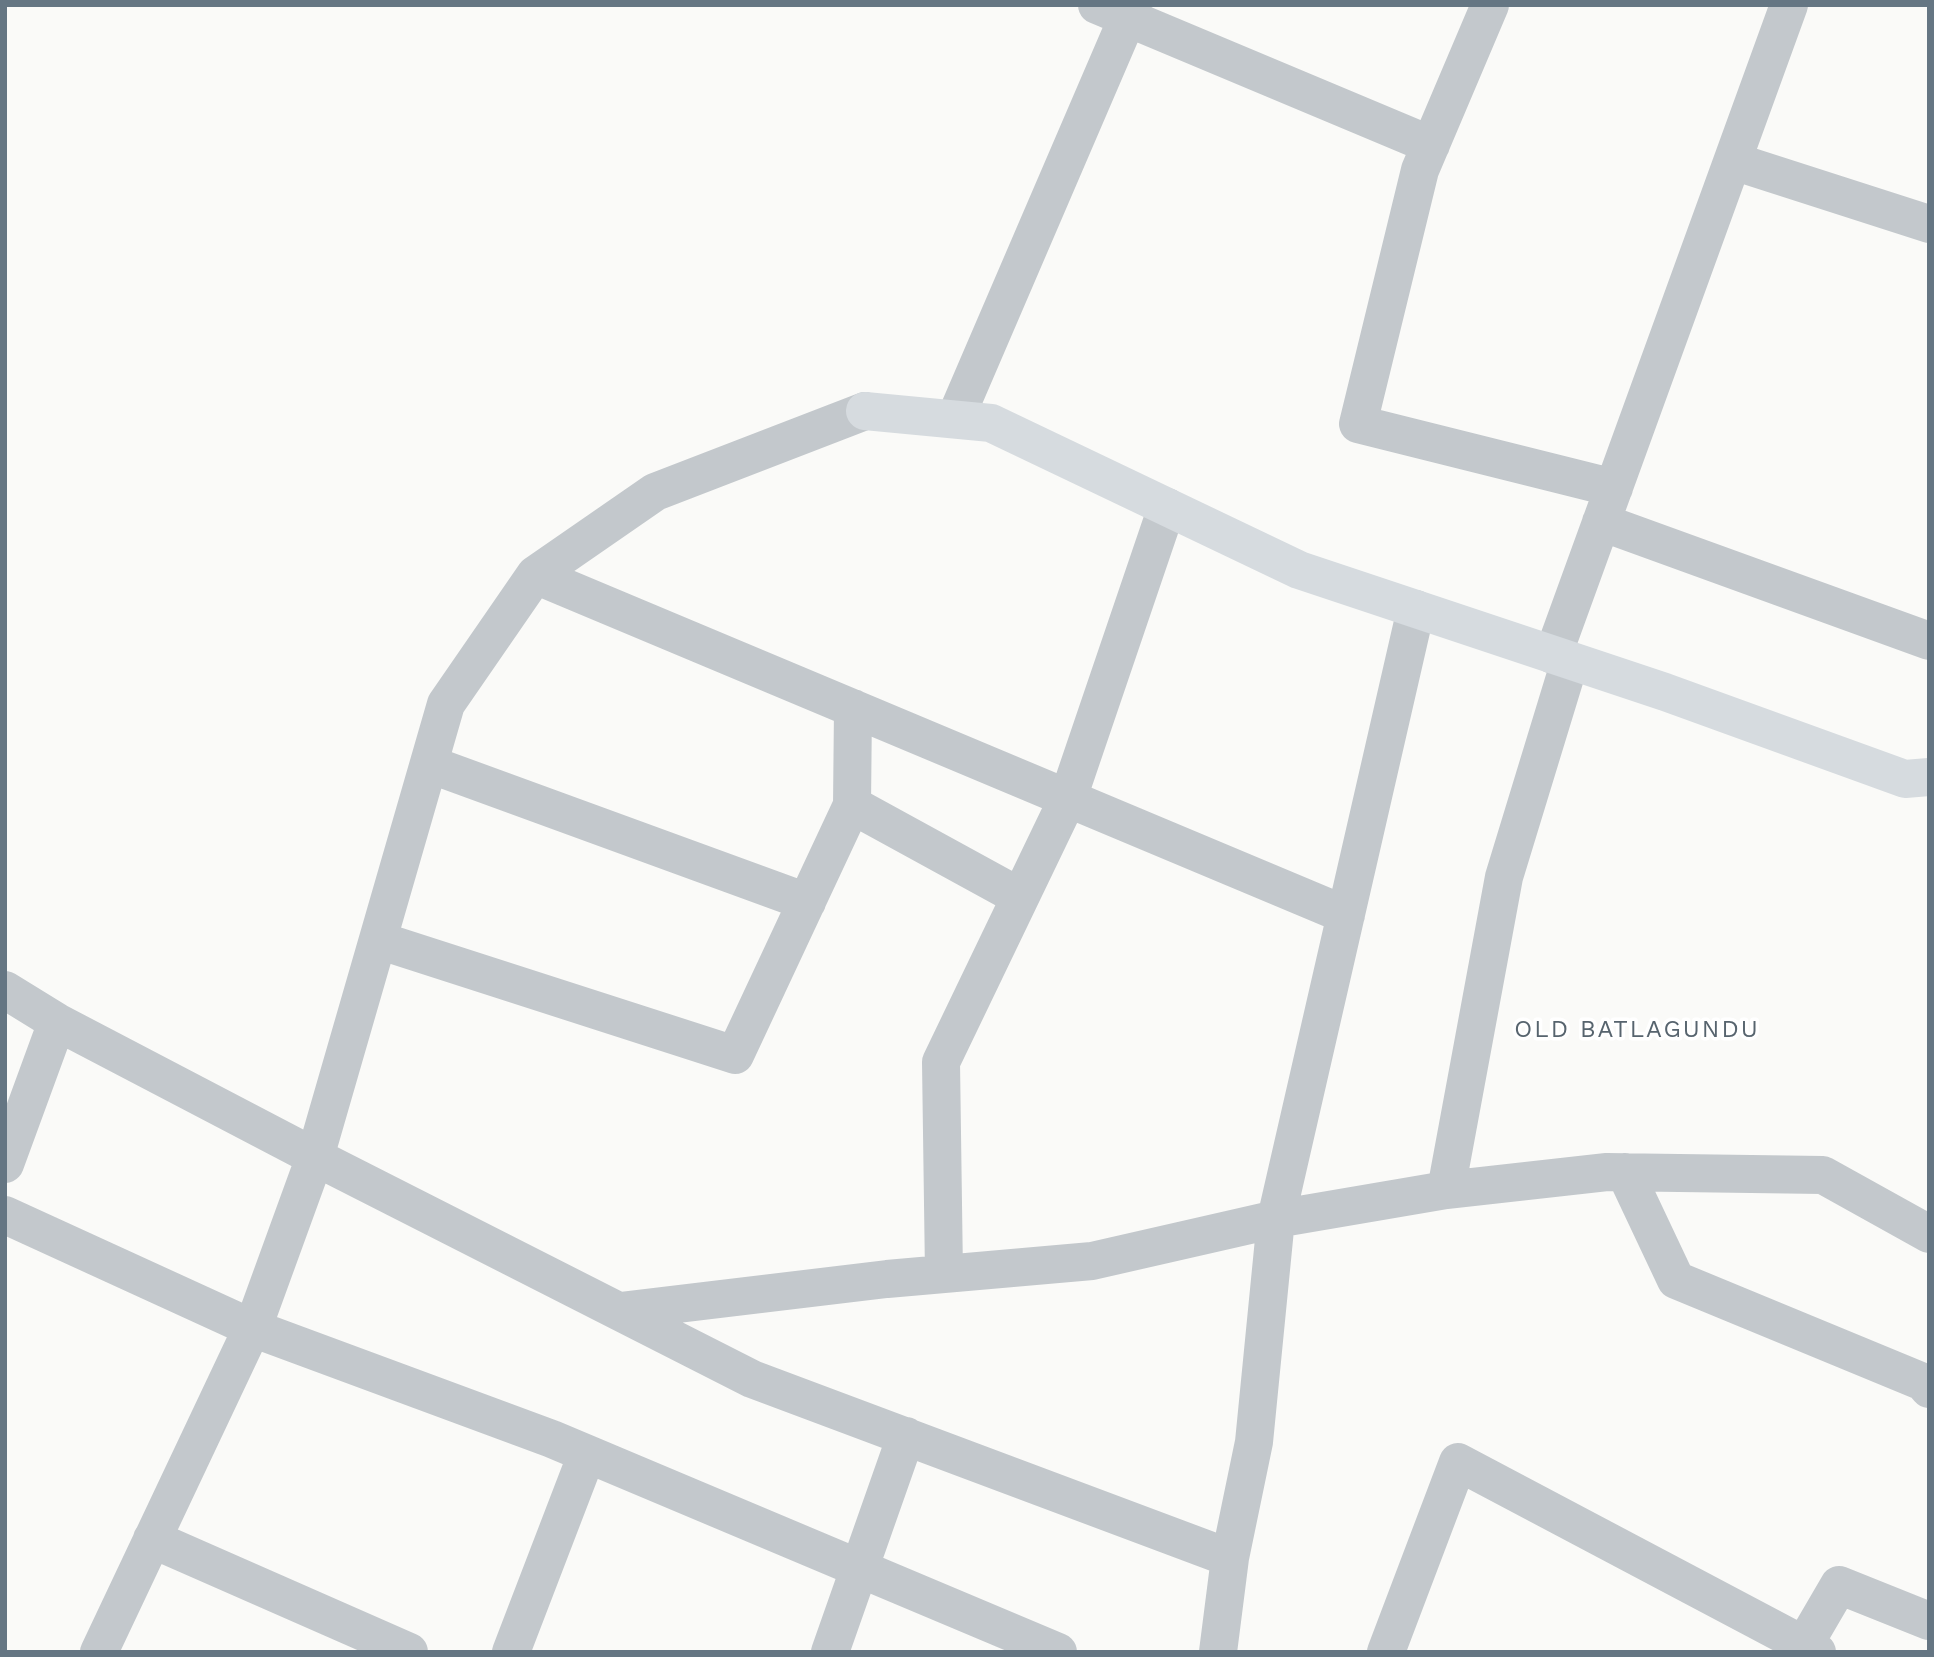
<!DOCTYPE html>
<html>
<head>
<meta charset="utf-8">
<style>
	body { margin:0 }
	#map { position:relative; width:1934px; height:1657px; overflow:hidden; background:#fafaf8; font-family:"Work Sans",sans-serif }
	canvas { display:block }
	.frame { position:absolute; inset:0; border:7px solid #657683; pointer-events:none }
</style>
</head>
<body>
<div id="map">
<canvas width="1934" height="1657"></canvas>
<div class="frame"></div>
</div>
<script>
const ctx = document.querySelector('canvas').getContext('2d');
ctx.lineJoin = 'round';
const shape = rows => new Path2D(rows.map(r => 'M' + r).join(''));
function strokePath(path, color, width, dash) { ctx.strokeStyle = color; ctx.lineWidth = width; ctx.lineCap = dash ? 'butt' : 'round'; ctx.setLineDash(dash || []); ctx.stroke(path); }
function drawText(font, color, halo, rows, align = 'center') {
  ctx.font = font + ' "Work Sans",sans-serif'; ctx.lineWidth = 7; ctx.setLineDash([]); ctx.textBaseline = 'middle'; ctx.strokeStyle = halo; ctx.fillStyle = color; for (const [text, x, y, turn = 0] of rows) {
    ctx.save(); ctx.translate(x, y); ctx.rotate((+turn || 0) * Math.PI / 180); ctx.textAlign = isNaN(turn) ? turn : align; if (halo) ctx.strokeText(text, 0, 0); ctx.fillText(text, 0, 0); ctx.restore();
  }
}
const minor = shape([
	[1097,5,1431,145],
	[1490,5,1420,170,1358,424,1614,488],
	[1733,161,1929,224],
	[955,419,1133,5],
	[1601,522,1929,641],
	[535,575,1346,915],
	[1553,655,1789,5],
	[429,764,807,902],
	[852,805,1020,897],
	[378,940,735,1055,852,805,853,708],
	[5,990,57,1022,315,1157,752,1379,1230,1558],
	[5,1164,57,1022],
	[1625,1172,1676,1280,1923,1382,1929,1389],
	[1446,1190,1607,1172,1823,1175,1929,1234],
	[5,1215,252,1328,552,1439,1058,1652],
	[944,1274,941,1062,1068,798,1167,507],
	[620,1311,887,1279,1092,1261,1276,1219,1446,1190,1504,877,1570,661],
	[152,1539,409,1652],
	[1804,1645,1839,1585,1929,1621],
	[99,1652,255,1322,315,1157,446,704,535,575,655,492,865,411],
	[511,1652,587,1454],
	[830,1652,906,1436],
	[1218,1652,1230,1558,1254,1442,1276,1219,1416,609],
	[1386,1652,1458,1462,1817,1652]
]);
const major = shape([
	[865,411,991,423,1299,570,1665,692,1905,779,1929,777]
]);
const quarterNames = [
	["OLD BATLAGUNDU",1637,1030]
];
strokePath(minor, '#c3c8cc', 38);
strokePath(major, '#d6dbdf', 38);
ctx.letterSpacing = '2px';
drawText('24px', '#57646e', '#fff', quarterNames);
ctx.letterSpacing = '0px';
</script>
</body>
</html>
